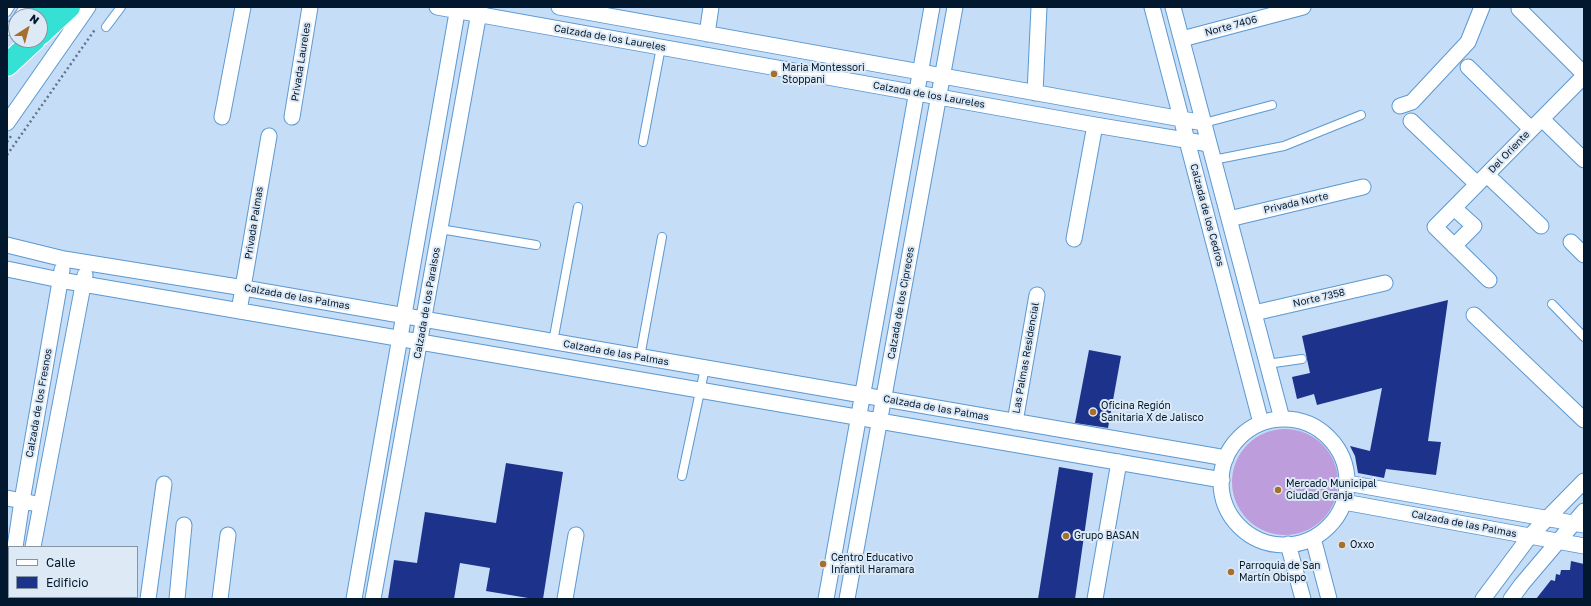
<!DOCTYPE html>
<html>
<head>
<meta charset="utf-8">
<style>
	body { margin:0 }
	#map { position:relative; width:1591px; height:606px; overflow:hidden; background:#c5ddf6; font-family:"Golos Text",sans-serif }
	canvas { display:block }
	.frame { position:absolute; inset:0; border:8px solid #01182e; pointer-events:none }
	.legend { position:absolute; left:8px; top:546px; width:130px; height:52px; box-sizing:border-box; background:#dde9f5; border:1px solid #8595a5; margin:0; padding:5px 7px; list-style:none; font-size:12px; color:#01182e }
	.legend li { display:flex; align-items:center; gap:8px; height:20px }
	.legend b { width:20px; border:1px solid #8595a5 }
	.north { position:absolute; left:8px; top:8px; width:40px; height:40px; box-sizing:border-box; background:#dde9f5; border:1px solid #8595a5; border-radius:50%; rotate:36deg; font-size:11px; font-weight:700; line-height:16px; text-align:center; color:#01182e }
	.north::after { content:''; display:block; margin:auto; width:14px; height:18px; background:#a76f2c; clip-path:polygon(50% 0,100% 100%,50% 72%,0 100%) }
</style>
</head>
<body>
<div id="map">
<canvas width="1591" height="606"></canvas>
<div class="frame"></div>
<ul class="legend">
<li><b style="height:5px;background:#fff"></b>Calle</li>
<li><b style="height:11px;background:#1d338b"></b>Edificio</li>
</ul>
<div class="north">N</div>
</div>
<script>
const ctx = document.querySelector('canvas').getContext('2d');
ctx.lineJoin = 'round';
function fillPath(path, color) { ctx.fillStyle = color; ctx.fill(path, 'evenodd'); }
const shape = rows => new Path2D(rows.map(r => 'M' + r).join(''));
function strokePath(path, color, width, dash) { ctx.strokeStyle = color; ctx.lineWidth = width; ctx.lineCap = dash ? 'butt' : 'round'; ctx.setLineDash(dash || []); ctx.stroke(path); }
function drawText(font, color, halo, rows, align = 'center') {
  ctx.font = font + ' "Golos Text",sans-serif'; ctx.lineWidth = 4; ctx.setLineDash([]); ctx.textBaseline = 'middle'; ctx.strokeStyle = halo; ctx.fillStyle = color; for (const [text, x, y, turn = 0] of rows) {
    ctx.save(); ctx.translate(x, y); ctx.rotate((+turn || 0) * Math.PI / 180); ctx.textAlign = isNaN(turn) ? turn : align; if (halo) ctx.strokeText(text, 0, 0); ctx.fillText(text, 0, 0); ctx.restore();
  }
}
const green = shape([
	'1232 482a53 53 0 1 1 106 0a53 53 0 1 1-106 0Z'
]);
const building = shape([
	[1448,300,1428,441,1441,442,1436,475,1386,469,1384,478,1358,473,1355,456,1350,446,1370,451,1382,388,1317,405,1314,394,1297,399,1292,377,1310,373,1302,336],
	[1089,350,1121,356,1108,428,1075,423],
	[506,463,563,472,543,599,534,599,486,591,490,568,460,563,454,599,388,599,394,560,417,563,425,512,496,523],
	[1059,467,1093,473,1075,599,1038,599],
	[1571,561,1584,564,1584,599,1536,599,1551,580,1555,581,1556,574,1560,575,1561,570,1570,570]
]);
const path = shape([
	[7,142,11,136],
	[7,155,96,28]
]);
const lane = shape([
	[7,12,10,7],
	[18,16,24,7],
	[106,27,121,7],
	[7,31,16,19],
	[1204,123,1272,105],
	[643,142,661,47],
	[1213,160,1284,146,1361,115],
	[440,229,536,245],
	[1552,304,1584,337],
	[553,342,578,207],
	[640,357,662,237],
	[1267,364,1302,359],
	[682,476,705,368]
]);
const street = shape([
	[437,7,1095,125,1209,144],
	[559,7,1204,123],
	[1152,7,1261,423],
	[1173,7,1282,419],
	[1519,9,1584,74],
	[707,34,711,7],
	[1182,39,1303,7],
	[1468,67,1531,129],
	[1035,93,1039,7],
	[1400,106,1412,102,1468,42,1482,7],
	[222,117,243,7],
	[292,117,310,7],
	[1542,119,1584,160],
	[1411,121,1477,184],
	[7,123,88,7],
	[1487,175,1541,226],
	[1229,219,1363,187],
	[1074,239,1095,125],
	[1571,242,1584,255],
	[7,245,64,259,244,288,1226,458],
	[1454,246,1474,226,1454,208],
	[7,269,60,280,1222,480],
	[1489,280,1435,227,1584,76],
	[239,311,269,136],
	[1254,313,1385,283],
	[1474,315,1584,420],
	'1221 482a63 63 0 1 1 126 0a63 63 0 1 1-126 0Z',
	[1015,422,1037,295],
	[1347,483,1584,525],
	[7,498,32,503],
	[1344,502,1584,546],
	[1313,538,1329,599],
	[1288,544,1303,599],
	[15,547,22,501,62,270],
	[33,547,85,275],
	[7,573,9,574],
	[7,596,9,585],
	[24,599,25,597],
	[148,599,164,484],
	[177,599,184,525],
	[220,599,228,535],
	[354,599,458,7],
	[373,599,480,7],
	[565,599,576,535],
	[826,599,932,7],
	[847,599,955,7],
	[1095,599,1119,462],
	[1483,599,1530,536,1584,481],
	[1511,599,1522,584,1584,511]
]);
const highway = shape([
	[38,16,44,7],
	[40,34,69,7],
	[7,65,34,40]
]);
const markers = [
	[774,74,4,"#a76f2c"],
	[1093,412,4,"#a76f2c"],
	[1278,490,4,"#a76f2c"],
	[1066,536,4,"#a76f2c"],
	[1342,545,4,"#a76f2c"],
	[823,564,4,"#a76f2c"],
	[1231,572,4,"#a76f2c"]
];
const streetNames = [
	["Norte 7406",1231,26,-15],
	["Calzada de los Laureles",610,38,10],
	["Privada Laureles",301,62,-81],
	["Calzada de los Laureles",929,95,10],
	["Del Oriente",1509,152,-46],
	["Privada Norte",1296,203,-13],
	["Calzada de los Cedros",1207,215,75],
	["Privada Palmas",254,223,-81],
	["Calzada de las Palmas",297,297,10],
	["Norte 7358",1319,298,-13],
	["Calzada de los Paraisos",427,303,-80],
	["Calzada de los Cipreces",901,303,-80],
	["Calzada de las Palmas",616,353,10],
	["Las Palmas Residencial",1026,358,-80],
	["Calzada de los Fresnos",39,403,-80],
	["Calzada de las Palmas",936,408,10],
	["Calzada de las Palmas",1464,524,11]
];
const poiNames = [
	["Maria Montessori",782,68],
	["Stoppani",782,80],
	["Oficina Región",1101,406],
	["Sanitaria X de Jalisco",1101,418],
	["Mercado Municipal",1286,484],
	["Ciudad Granja",1286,496],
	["Grupo BASAN",1074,536],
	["Oxxo",1350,545],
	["Centro Educativo",831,558],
	["Infantil Haramara",831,570],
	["Parroquia de San",1239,566],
	["Martín Obispo",1239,578]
];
fillPath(green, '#bd9ddb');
fillPath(building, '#1d338b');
strokePath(lane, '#5b99d2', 10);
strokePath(street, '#5b99d2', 17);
strokePath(highway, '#fff', 24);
strokePath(path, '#5d748c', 2.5, [2, 3]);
strokePath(lane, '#fff', 8);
strokePath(street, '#fff', 15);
strokePath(highway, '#35e1d5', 22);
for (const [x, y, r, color] of markers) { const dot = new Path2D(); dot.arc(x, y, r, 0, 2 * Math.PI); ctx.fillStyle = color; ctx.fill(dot); strokePath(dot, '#dde9f5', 1.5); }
drawText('10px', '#01182e', '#dde9f5', streetNames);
drawText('10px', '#01182e', '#dde9f5', poiNames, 'left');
</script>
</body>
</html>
